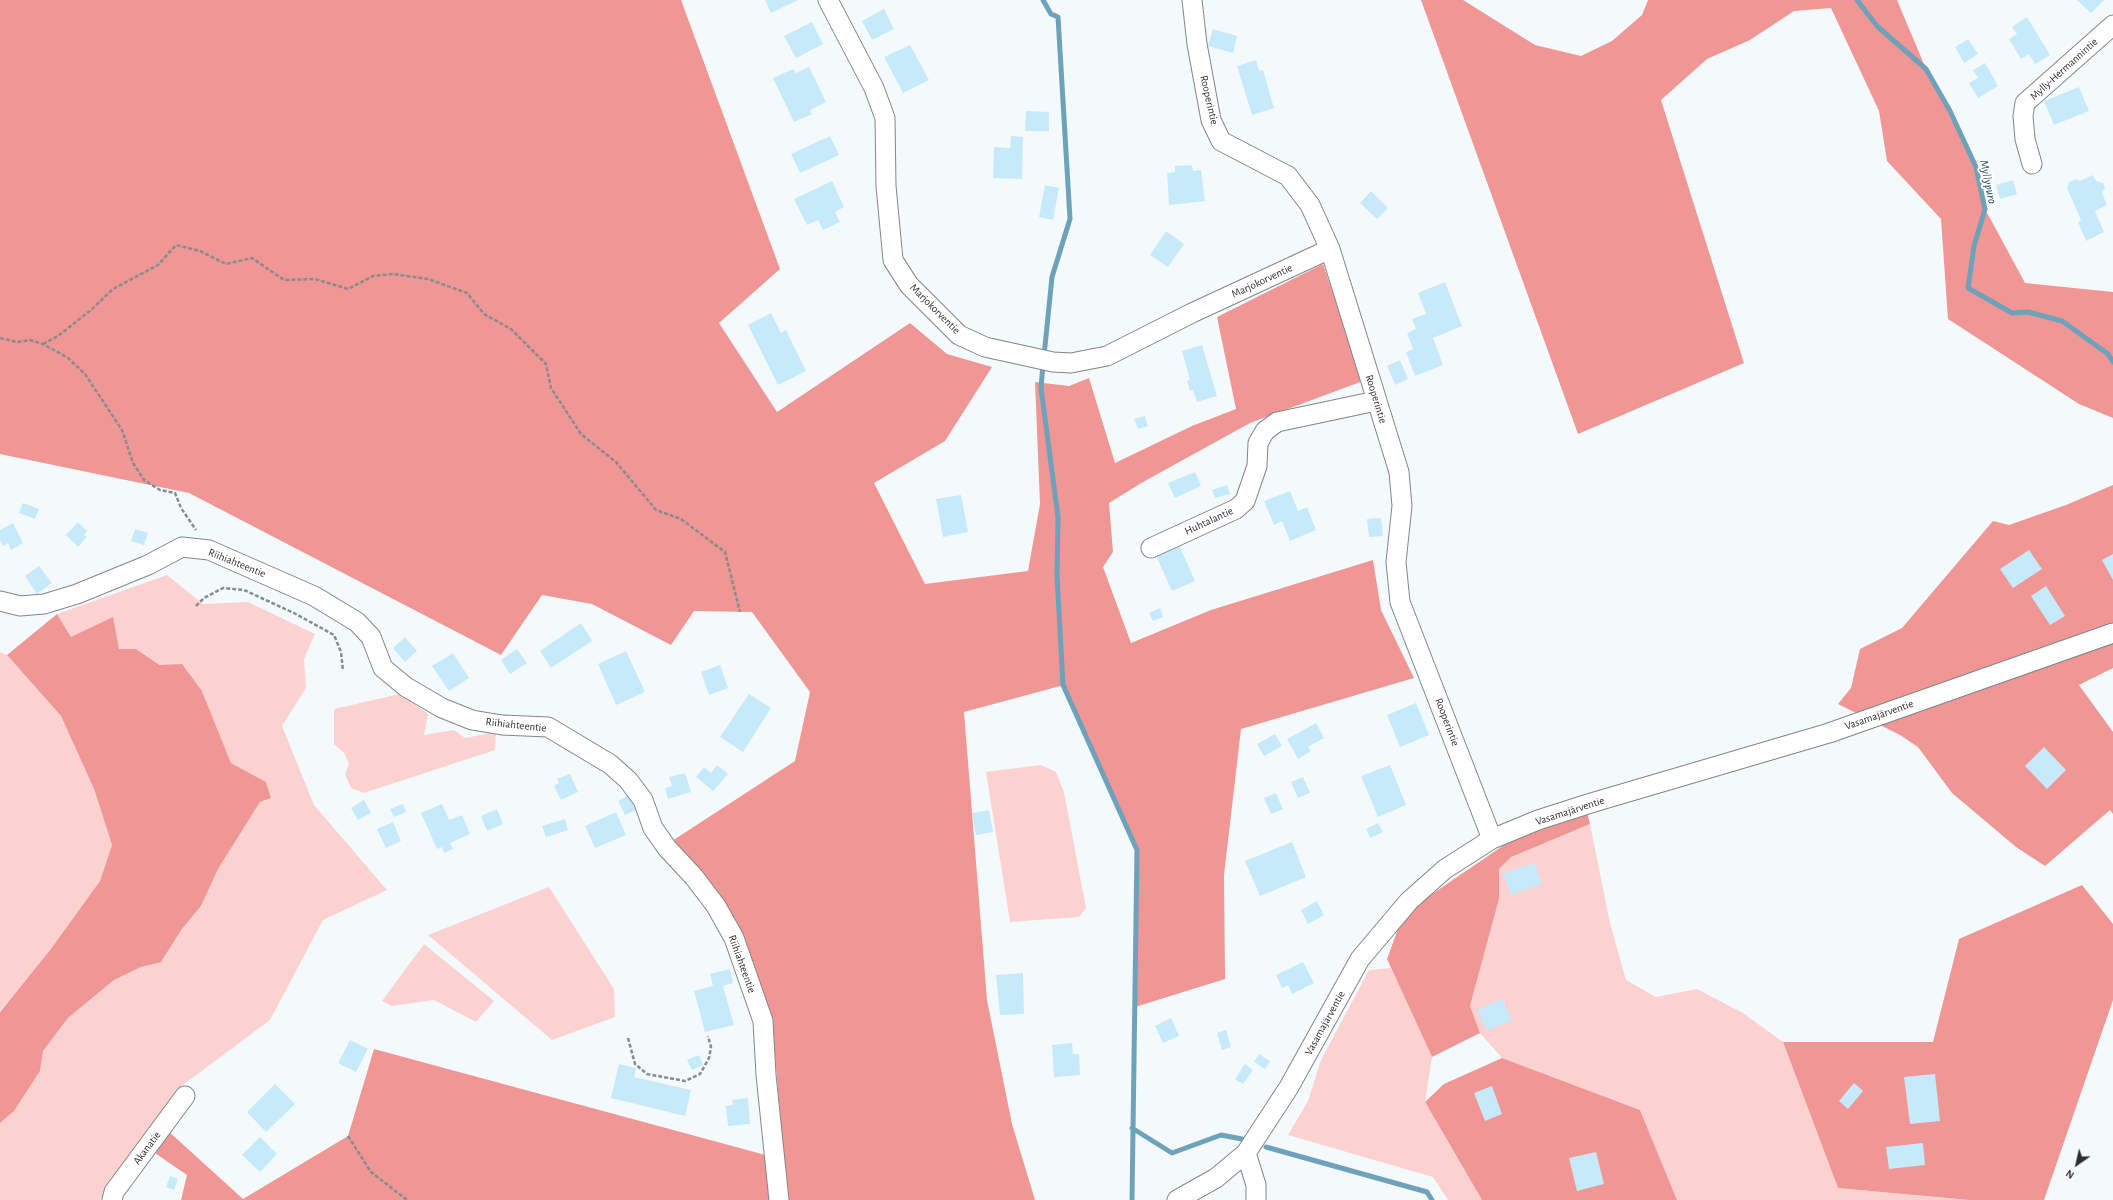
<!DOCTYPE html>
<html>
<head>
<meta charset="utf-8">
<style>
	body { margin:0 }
	#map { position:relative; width:2113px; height:1200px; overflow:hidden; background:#f4fafc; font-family:"Alegreya Sans",sans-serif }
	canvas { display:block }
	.north { position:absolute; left:2057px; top:1144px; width:40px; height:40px; -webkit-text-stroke:3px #fff; paint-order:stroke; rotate:214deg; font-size:11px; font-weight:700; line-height:16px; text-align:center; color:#2c2e2f }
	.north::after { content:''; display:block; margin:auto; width:14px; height:18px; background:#2c2e2f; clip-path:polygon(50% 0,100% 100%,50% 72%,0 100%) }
</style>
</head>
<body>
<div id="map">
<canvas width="2113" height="1200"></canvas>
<div class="north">N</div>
</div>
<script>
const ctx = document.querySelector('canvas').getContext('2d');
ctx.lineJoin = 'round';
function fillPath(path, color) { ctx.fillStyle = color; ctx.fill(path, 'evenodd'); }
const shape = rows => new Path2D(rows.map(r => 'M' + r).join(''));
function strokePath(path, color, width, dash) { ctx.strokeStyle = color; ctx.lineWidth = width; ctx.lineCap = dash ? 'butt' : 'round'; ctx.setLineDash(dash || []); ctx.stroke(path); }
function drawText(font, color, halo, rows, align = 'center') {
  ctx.font = font + ' "Alegreya Sans",sans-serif'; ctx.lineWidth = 4; ctx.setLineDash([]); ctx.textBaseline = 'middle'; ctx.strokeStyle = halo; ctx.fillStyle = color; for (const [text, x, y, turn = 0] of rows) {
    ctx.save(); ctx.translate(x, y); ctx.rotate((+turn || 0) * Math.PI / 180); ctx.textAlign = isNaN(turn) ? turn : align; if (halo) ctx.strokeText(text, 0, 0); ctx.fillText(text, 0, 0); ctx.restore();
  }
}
const green = shape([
	[167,575,203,604,248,602,315,634,304,659,306,688,282,726,314,805,387,890,323,920,270,1020,180,1087,100,1200,0,1200,0,1123,14,1111,40,1071,43,1051,68,1018,114,980,141,967,162,961,182,929,201,906,218,869,260,802,271,798,266,782,231,763,202,691,136,649,119,649,71,637,57,614],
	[0,652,7,655,61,716,94,789,112,845,100,881,52,949,0,1011],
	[400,694,428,714,424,735,454,730,465,738,496,732,495,750,364,793,351,788,345,774,349,764,344,753,334,744,334,709],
	[1041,765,1056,772,1064,792,1086,908,1079,917,1010,922,986,772],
	[1590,824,1610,923,1626,980,1656,997,1697,989,1743,1013,1783,1042,1838,1188,1969,1200,1677,1200,1640,1110,1502,1058,1480,1033,1470,1006,1499,899,1499,869,1510,857],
	[549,887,614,989,615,1017,552,1040,428,935],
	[424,944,494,1001,476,1022,434,1000,392,1006,382,1001],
	[1391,968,1432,1057,1425,1102,1482,1200,1448,1200,1433,1177,1288,1135,1308,1101,1321,1060,1369,970]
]);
const forest = shape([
	[0,0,681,0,780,269,719,323,777,412,910,323,947,354,992,367,945,441,874,483,925,584,1028,571,1040,504,1035,382,1069,386,1089,378,1115,463,1192,426,1236,409,1217,317,1323,264,1363,381,1250,423,1143,482,1109,503,1113,552,1103,567,1131,643,1211,610,1373,560,1381,610,1414,678,1241,729,1224,875,1225,979,1135,1007,1137,850,1064,685,964,712,987,1000,1012,1124,1035,1200,181,1200,187,1175,152,1151,166,1129,243,1199,348,1136,374,1049,784,1160,772,1020,744,936,723,901,672,841,795,761,810,692,752,612,694,611,671,645,592,604,542,595,501,655,189,493,0,454],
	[1421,0,1463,0,1535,45,1581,56,1612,41,1642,15,1648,0,1897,0,1926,69,1950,111,1976,167,1985,209,2025,283,2113,292,2113,418,2079,404,1948,319,1941,219,1887,161,1879,111,1831,8,1794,11,1750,40,1707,59,1661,100,1744,363,1578,434],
	[2113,485,2113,668,2079,685,2113,732,2113,814,2110,810,2045,866,2016,847,1952,793,1918,747,1900,735,1838,704,1851,688,1860,649,1902,628,1993,521,2009,525,2066,505],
	[57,614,71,637,113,617,119,649,136,649,160,665,182,664,202,691,231,763,266,782,271,798,260,802,218,869,201,906,182,929,161,962,141,967,114,980,68,1018,43,1051,40,1071,14,1111,0,1123,0,1012,51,949,100,881,112,845,94,789,61,716,7,655],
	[1587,812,1590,824,1511,857,1499,869,1499,899,1470,1006,1480,1033,1432,1057,1387,959,1399,926,1419,903,1507,843],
	[2082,885,2113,924,2113,1000,2044,1200,1969,1200,1838,1188,1783,1042,1933,1042,1959,939],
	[1502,1058,1640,1110,1677,1200,1482,1200,1425,1102,1444,1084]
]);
const stream = shape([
	[1043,0,1051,14,1058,17,1070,219,1052,277,1044,356],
	[1857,0,1877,26,1926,69,1950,111,1976,167,1985,209,1974,246,1968,288,2012,313,2028,312,2062,321,2108,354,2113,362],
	[1043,364,1041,388,1058,517,1057,576,1063,685,1137,850,1132,1200],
	[1132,1128,1172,1153,1221,1135,1242,1139],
	[1266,1147,1427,1192,1432,1200]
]);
const building = shape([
	[765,0,798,0,771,13],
	[2077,0,2104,0,2091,13],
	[884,9,894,29,872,40,862,21],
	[2027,17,2050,55,2035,64,2029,54,2021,59,2009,39,2017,34,2012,27],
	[812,22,823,44,796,58,784,36],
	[1213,29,1237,36,1233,53,1208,46],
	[1968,39,1978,54,1964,63,1955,47],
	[910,45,929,80,903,93,884,57],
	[1256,60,1259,71,1263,70,1274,108,1252,115,1237,66],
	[1985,63,1998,86,1978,98,1969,83,1978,78,1973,70],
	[809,67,826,102,810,110,812,114,794,122,773,78,793,69,796,73],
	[2079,87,2089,111,2054,125,2044,101],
	[1026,111,1049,112,1049,131,1025,131],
	[830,136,839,155,800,173,791,154],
	[1011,136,1023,137,1022,179,993,178,994,147,1010,148],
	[1192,165,1193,171,1201,170,1205,201,1169,205,1167,173,1175,172,1175,166],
	[2093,175,2096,181,2103,183,2105,188,2102,193,2107,205,2095,211,2104,232,2086,241,2078,222,2081,220,2067,188,2069,182,2076,179,2080,181],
	[2013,180,2017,194,2000,199,1996,185],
	[832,181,844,207,835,212,840,222,823,230,818,220,807,225,794,199],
	[1045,185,1059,188,1053,220,1039,217],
	[1371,191,1388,208,1377,219,1360,203],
	[1166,231,1184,244,1168,267,1150,255],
	[1445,282,1462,326,1433,338,1443,365,1415,376,1406,352,1413,349,1407,333,1416,329,1412,319,1426,314,1418,293],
	[771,313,781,333,786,330,806,371,778,385,748,325],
	[1202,345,1217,396,1197,402,1193,390,1190,391,1187,381,1190,380,1182,351],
	[1400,360,1408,379,1395,385,1387,366],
	[1145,416,1148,426,1138,429,1134,419],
	[1195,472,1201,486,1175,498,1168,483],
	[1227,485,1230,494,1215,498,1212,490],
	[1290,491,1298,511,1307,507,1316,530,1290,541,1282,521,1274,525,1264,501],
	[961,495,968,532,943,537,936,499],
	[23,503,39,509,35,519,19,513],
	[1381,518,1383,536,1369,537,1367,519],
	[78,522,87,531,84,535,87,537,78,547,66,535],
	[13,523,23,543,11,550,8,543,3,546,0,540,0,530],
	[135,529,148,533,144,545,131,541],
	[1179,545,1195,581,1172,591,1156,556],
	[2029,550,2042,569,2013,588,2000,569],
	[2113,554,2113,580,2102,560],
	[39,566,52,583,37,594,25,576],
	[2046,586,2065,616,2050,625,2031,596],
	[1160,608,1163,617,1153,621,1149,613],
	[581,623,592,641,551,668,540,651],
	[405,637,417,651,405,662,393,648],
	[517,649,527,663,510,674,501,660],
	[626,651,645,692,616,705,598,664],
	[453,653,469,678,449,691,432,666],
	[720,665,728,688,709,695,701,672],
	[749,694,771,708,743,752,720,737],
	[1416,703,1429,735,1400,747,1387,715],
	[1316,723,1324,738,1308,747,1311,751,1298,759,1287,739],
	[1275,734,1282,746,1264,756,1257,744],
	[2044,747,2066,770,2047,789,2025,766],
	[717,765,728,774,713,791,696,777,704,767,711,773],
	[1390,765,1406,805,1378,817,1361,776],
	[685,773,691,792,668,799,665,788,672,786,669,777],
	[570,774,578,792,561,800,554,786,559,783,557,779],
	[1303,777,1310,793,1298,798,1291,782],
	[1276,793,1283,809,1271,814,1264,798],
	[629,795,636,810,625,815,618,801],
	[364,800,371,813,358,820,351,808],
	[403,804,406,812,394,817,390,809],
	[442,804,449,820,462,815,470,834,450,843,453,849,444,853,442,847,437,849,421,813],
	[497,809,503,824,487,831,481,816],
	[989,810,993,832,976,835,972,813],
	[616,812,626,835,595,848,585,826],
	[565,819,568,830,546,837,542,826],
	[393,822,401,841,386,848,377,829],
	[1378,823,1383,832,1370,838,1366,829],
	[1292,842,1306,877,1260,896,1245,861],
	[1535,863,1542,884,1511,895,1503,873],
	[1317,901,1324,915,1308,924,1301,910],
	[1303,962,1314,983,1292,994,1288,985,1282,988,1276,975],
	[730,969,733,983,723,986,734,1025,705,1032,694,991,713,986,710,974],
	[1023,973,1024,1014,1000,1015,996,975],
	[1502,999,1512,1020,1487,1031,1477,1010],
	[1171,1018,1179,1036,1163,1043,1155,1026],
	[1226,1030,1231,1047,1222,1050,1217,1033],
	[350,1040,368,1049,356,1072,338,1063],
	[1072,1043,1073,1054,1079,1054,1080,1075,1054,1077,1052,1045],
	[1259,1054,1270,1061,1265,1069,1254,1062],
	[699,1055,703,1065,692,1070,687,1060],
	[619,1064,636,1068,634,1077,691,1090,685,1116,611,1098],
	[1245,1064,1253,1070,1243,1084,1235,1079],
	[1935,1074,1940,1121,1910,1124,1904,1077],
	[1854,1083,1863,1091,1848,1109,1839,1101],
	[275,1084,295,1104,266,1132,247,1112],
	[1492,1086,1502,1114,1485,1121,1474,1093],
	[748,1098,750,1124,728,1126,726,1106,733,1105,732,1100],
	[260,1137,277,1154,260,1172,242,1155],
	[1923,1143,1925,1165,1889,1169,1886,1147],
	[1596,1152,1604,1184,1577,1191,1569,1158],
	[170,1176,178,1179,174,1190,166,1187]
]);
const path = shape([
	[0,338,17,342,30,340,43,344,68,358,85,374,122,430,133,463,144,480,160,490,175,493,181,508,196,530],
	[43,344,58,336,91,310,113,289,158,265,176,245,200,251,226,264,252,258,284,280,315,279,348,289,373,276,393,274,428,279,467,293,484,314,511,329,546,364,551,388,581,434,616,462,656,510,681,519,725,552,740,612],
	[196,606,204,598,223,588,244,590,294,613,334,635,341,652,343,671],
	[628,1038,635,1064,647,1074,685,1081,700,1074,709,1058,711,1047,708,1036],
	[348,1136,371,1172,407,1200]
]);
const minor = shape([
	[828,0,874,88,885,118,886,186,893,260,909,285,959,335,985,347,1053,362,1071,363,1107,356,1192,313,1330,249],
	[1192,0,1197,44,1211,120,1221,141,1288,176,1310,205,1330,249,1399,472,1402,506,1396,562,1400,602,1492,839],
	[2032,164,2025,139,2023,116,2025,103,2113,25],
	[1151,548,1236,509,1245,501,1257,466,1258,443,1265,431,1277,422,1376,401],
	[0,601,20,606,44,604,77,594,148,565,182,547,209,550,314,596,357,622,371,637,383,668,406,687,442,708,472,720,502,725,548,727,610,764,628,780,643,800,653,828,667,848,694,877,716,906,734,938,763,1021,766,1075,779,1200],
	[1246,1153,1256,1185,1256,1200],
	[112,1200,114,1192,185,1096],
	[1177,1200,1216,1178,1246,1153,1289,1087,1360,959,1409,901,1445,869,1492,839,1538,820,1591,803,1829,733,2113,633]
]);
const streetNames = [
	["Mylly-Hermannintie",2064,69,-42],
	["Rooperintie",1209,100,77],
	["Marjokorventie",1262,281,-25],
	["Marjokorventie",935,309,45],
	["Rooperintie",1376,399,73],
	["Huhtalantie",1209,521,-25],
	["Riihiahteentie",237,563,22],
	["Vasamajärventie",1879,715,-19],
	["Rooperintie",1447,722,69],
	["Riihiahteentie",516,725,6],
	["Vasamajärventie",1570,811,-18],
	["Riihiahteentie",742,964,70],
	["Vasamajärventie",1325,1023,-61],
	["Akanatie",147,1148,-53]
];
const waterNames = [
	["Myllypuro",1988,182,78]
];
fillPath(green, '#fcd2d0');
fillPath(forest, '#f09695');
strokePath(stream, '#6da2ba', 5);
fillPath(building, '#c6eafa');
strokePath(minor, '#818689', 21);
strokePath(path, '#898c8e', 2.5, [4, 2]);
strokePath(minor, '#fff', 19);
drawText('11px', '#2c2e2f', '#fff', streetNames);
drawText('italic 12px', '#093748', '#fff', waterNames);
</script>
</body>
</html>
